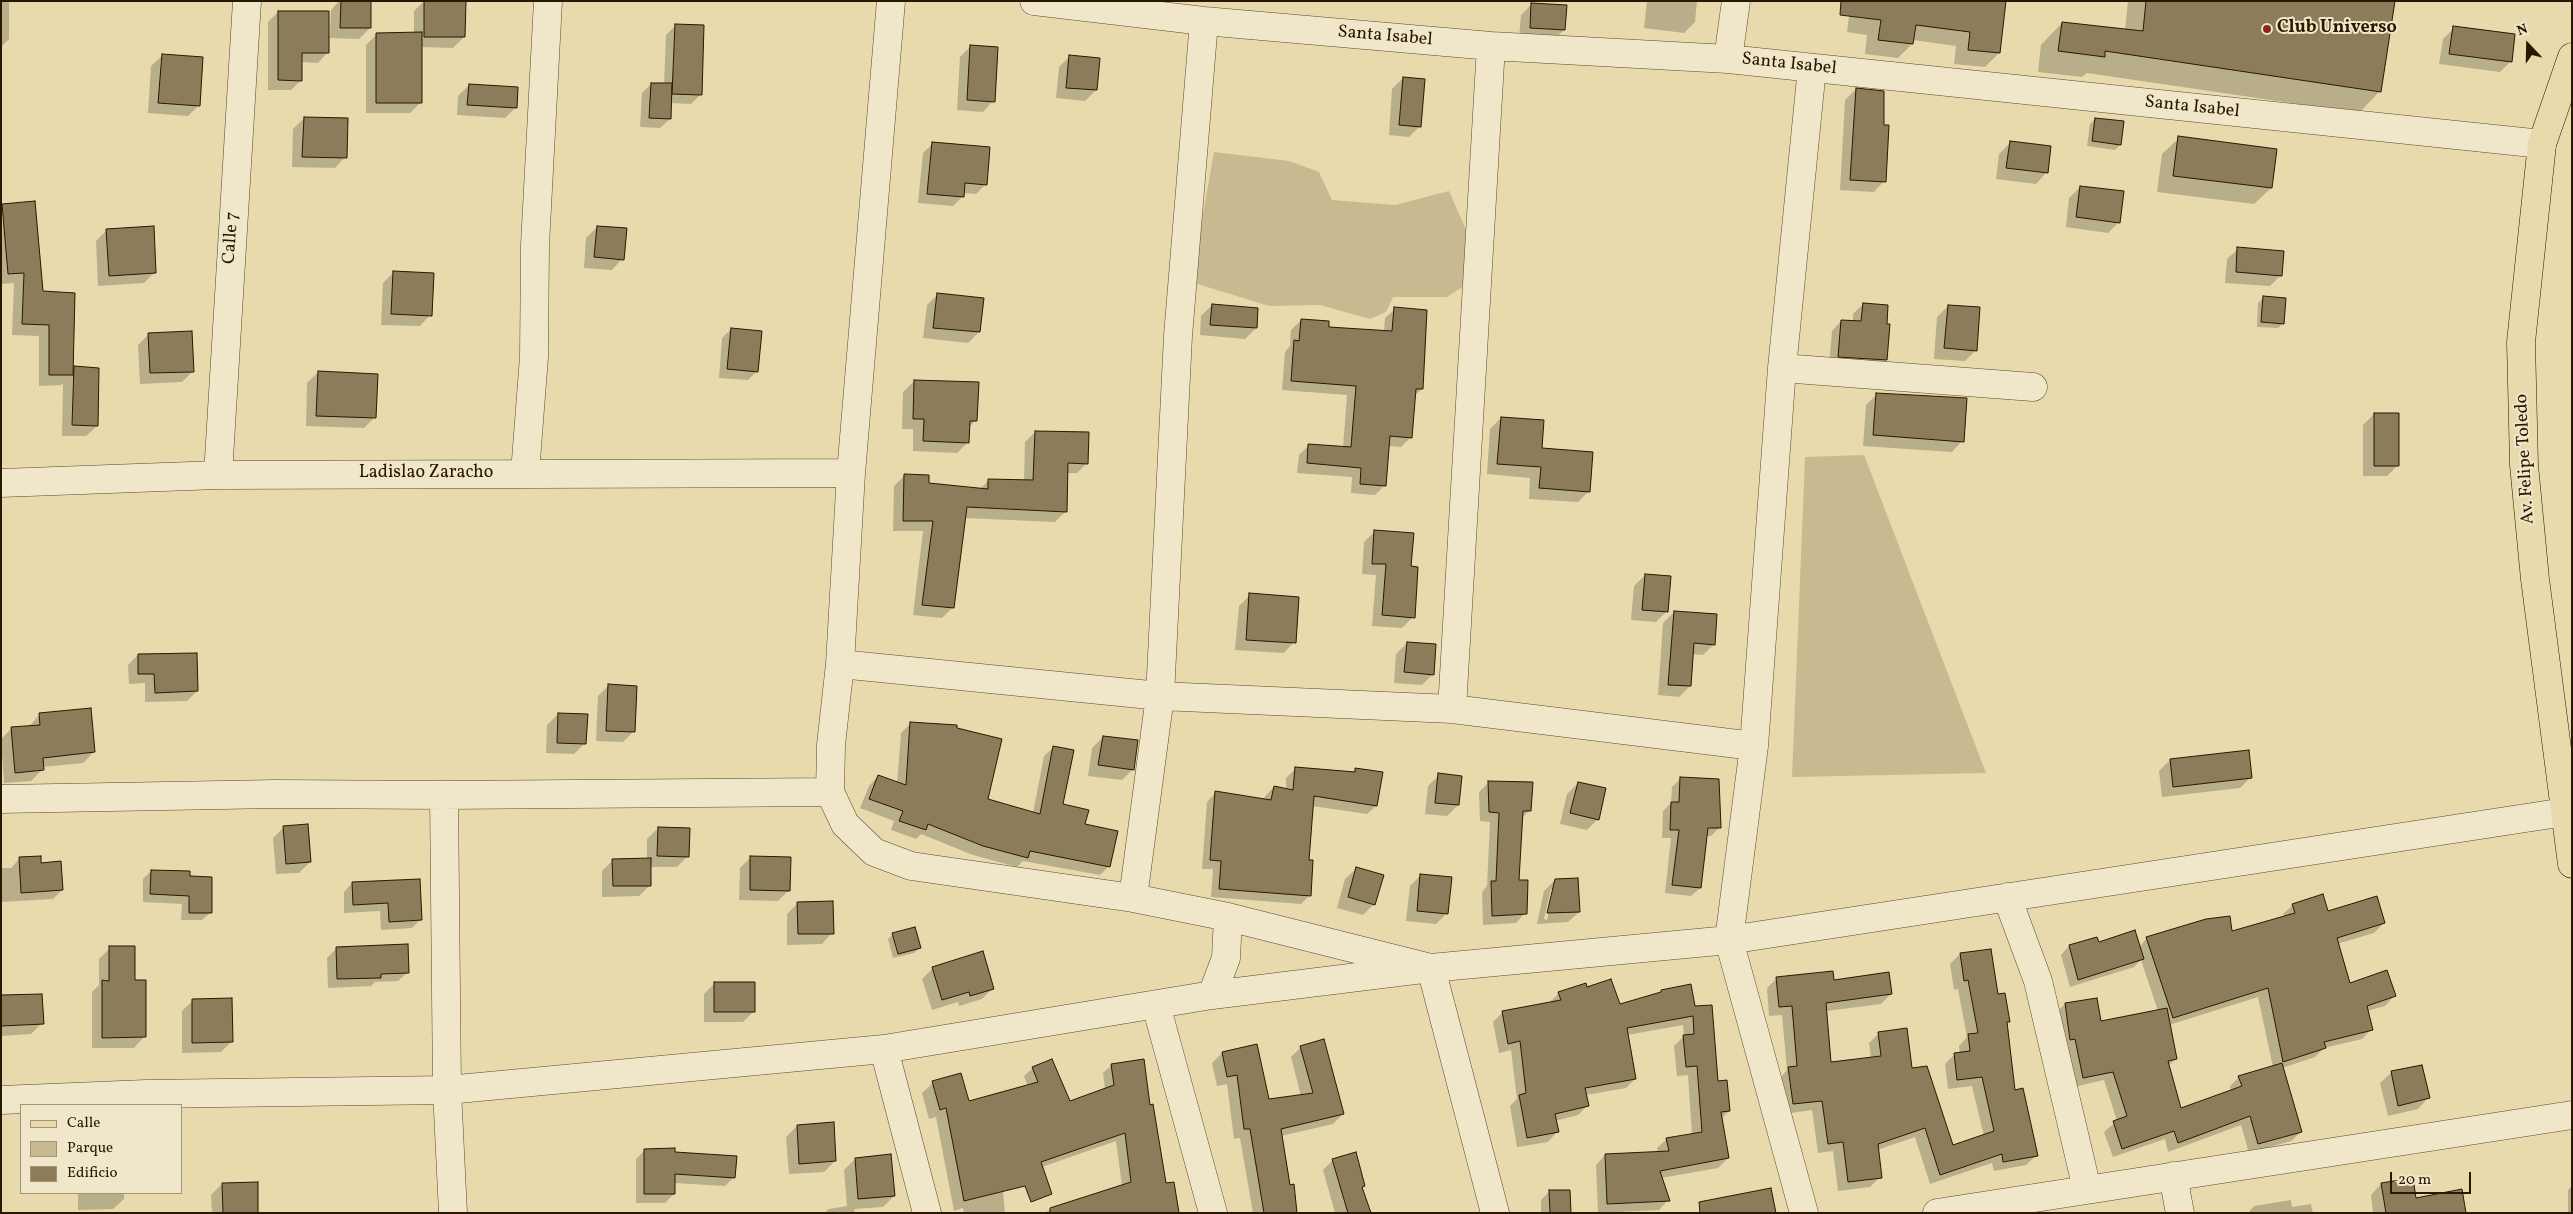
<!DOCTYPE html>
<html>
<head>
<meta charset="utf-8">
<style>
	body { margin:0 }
	#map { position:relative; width:2573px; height:1214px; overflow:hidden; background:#e8daad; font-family:Vollkorn,serif }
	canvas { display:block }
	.frame { position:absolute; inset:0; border:2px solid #2a1700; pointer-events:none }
	.legend { position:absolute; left:20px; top:1104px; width:162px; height:90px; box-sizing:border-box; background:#f0e7ca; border:1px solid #a19479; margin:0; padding:6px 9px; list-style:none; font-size:15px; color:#2a1700 }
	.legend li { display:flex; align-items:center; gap:10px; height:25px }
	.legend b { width:25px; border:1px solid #a19479 }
	.north { position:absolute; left:2503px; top:20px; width:50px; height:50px; -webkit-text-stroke:4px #f0e7ca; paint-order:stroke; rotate:339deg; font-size:14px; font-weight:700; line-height:20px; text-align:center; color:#2a1700 }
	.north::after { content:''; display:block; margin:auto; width:18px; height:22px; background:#2a1700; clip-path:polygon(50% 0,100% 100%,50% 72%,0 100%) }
	.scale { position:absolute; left:2390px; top:1172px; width:81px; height:22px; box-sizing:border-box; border:2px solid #2a1700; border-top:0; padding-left:6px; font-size:15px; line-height:18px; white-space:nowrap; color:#2a1700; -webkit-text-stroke:4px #f0e7ca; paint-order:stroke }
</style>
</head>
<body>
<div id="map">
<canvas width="2573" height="1214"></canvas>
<div class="frame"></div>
<ul class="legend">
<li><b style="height:6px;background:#e8daad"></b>Calle</li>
<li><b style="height:14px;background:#c8b990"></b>Parque</li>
<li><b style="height:14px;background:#8d7c5a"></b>Edificio</li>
</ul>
<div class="north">N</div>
<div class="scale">20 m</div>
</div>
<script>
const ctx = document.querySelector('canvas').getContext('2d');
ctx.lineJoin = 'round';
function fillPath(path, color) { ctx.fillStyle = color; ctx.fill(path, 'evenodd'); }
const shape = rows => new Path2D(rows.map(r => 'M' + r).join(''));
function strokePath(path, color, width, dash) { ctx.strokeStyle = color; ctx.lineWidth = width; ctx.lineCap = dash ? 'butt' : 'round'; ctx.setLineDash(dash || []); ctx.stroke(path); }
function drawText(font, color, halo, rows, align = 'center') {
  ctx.font = font + ' Vollkorn,serif'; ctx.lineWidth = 4; ctx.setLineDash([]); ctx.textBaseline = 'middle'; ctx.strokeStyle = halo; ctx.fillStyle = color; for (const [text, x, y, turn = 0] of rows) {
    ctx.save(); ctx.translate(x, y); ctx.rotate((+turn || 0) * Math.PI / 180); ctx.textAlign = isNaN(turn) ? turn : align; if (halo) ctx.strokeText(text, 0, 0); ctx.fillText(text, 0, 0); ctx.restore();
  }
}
const green = shape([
	[1214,152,1289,161,1319,172,1332,200,1395,205,1449,191,1471,241,1464,286,1447,297,1393,297,1386,312,1370,319,1320,305,1269,306,1191,282],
	[1864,455,1986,773,1792,777,1805,457]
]);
const shadow = shape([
	[1,1,9,1,9,39,1,47],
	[339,1,370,1,370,28,359,39,327,38,327,53,318,63,301,62,301,80,291,90,268,90,268,22,278,12,330,36,331,10],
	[424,1,464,1,464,37,453,48,421,47,421,102,410,113,366,113,366,45,377,34,414,34,414,11],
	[1647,1,1697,1,1695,22,1684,33,1644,28],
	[1851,1,2005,1,1999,53,1985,67,1954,64,1956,46,1913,40,1912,44,1898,58,1865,54,1867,35,1847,32],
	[2128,1,2393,1,2380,91,2359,113,2087,73,2082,77,2038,72,2041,45,2062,23,2125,30],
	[1532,4,1564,30,1553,40,1519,38,1521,15],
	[675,26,700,95,691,104,670,103,670,119,660,128,640,127,642,93,651,84,664,84,666,35],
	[2454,28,2511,61,2500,72,2439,64,2443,39],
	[971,46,993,101,983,112,957,110,960,57],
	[162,56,199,105,188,116,148,113,151,66],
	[1070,56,1096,90,1085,101,1056,98,1059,67],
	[1403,78,1420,126,1409,137,1389,135,1392,89],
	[469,85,516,107,505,118,457,115,458,96],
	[1856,89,1884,181,1874,192,1840,190,1845,100],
	[304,118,345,157,335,168,292,167,293,129],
	[2095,119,2120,145,2115,150,2087,146,2090,124],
	[2179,138,2271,188,2254,204,2157,192,2162,154],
	[933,143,986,184,976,194,963,193,963,196,953,206,918,203,923,153],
	[2010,143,2046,173,2036,184,1996,179,1999,154],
	[2080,187,2119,222,2108,233,2066,227,2069,198],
	[3,205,42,293,72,370,74,367,97,426,86,436,62,436,63,383,61,385,39,386,39,336,12,335,14,283,1,284],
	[597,227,622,259,612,270,584,268,586,238],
	[107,230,155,272,144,283,98,286,96,241],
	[2238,249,2281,275,2270,286,2225,283,2227,259],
	[394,272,430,315,420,326,381,325,383,283],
	[938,294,979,332,968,343,923,338,927,305],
	[2264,297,2283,323,2278,328,2257,327,2258,303],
	[1863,304,1886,360,1876,370,1829,366,1832,331,1841,321,1853,322,1853,314],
	[1212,305,1256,328,1245,339,1200,335,1201,316],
	[1948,306,1976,350,1965,361,1934,359,1937,317],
	[1395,309,1422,389,1414,396,1411,437,1401,447,1388,446,1385,485,1375,495,1351,493,1352,477,1297,473,1299,455,1309,445,1343,447,1347,395,1282,390,1285,352,1290,346,1291,330,1301,320,1327,328,1384,332,1385,318],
	[731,329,757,371,748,380,719,378,722,338],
	[149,334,193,371,182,382,140,384,138,345],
	[318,372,374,418,364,428,306,426,307,383],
	[914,381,976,420,968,428,968,442,957,453,913,451,913,429,902,429,903,392],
	[1877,394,1962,441,1952,452,1863,446,1866,405],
	[2374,414,2398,465,2387,476,2363,476,2363,425],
	[1501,418,1541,449,1589,491,1578,502,1529,499,1530,478,1487,474,1490,429],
	[1035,432,1087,463,1077,473,1066,473,1065,512,1055,522,965,518,952,608,942,618,913,615,923,531,893,531,894,486,904,476,928,484,979,490,989,480,1024,481,1025,442],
	[1375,531,1410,567,1413,617,1402,628,1372,626,1376,575,1362,574,1364,542],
	[1645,575,1667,611,1656,622,1631,620,1634,586],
	[1250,595,1294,642,1284,653,1235,650,1239,606],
	[1674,612,1714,644,1703,655,1692,654,1690,686,1679,697,1658,695,1663,623],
	[1407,643,1433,674,1422,685,1394,683,1396,654],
	[138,655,197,691,187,701,145,702,145,683,129,684,128,665],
	[609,685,634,731,623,742,596,741,598,696],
	[558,714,585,743,574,754,546,753,547,725],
	[39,715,94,752,83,763,42,767,42,770,31,781,4,783,1,739,12,728,29,727],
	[911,723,986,800,1033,813,1044,756,1054,747,1062,805,1109,866,1100,875,1023,861,1017,867,973,855,921,834,916,839,891,830,894,821,860,808,869,786,878,776,897,784,901,733],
	[1103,737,1133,769,1122,780,1088,776,1092,748],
	[2170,760,2251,777,2240,788,2162,797,2159,771],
	[1295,769,1352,773,1356,769,1376,806,1367,814,1312,806,1308,861,1309,896,1301,904,1211,897,1213,869,1202,869,1207,802,1215,793,1264,800,1265,796,1274,787,1286,790,1286,778],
	[1439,775,1458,805,1447,816,1425,814,1428,786],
	[1680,779,1720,804,1719,828,1711,836,1706,836,1700,888,1691,896,1665,893,1671,838,1662,838,1663,811,1671,803,1672,787],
	[1489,782,1530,810,1521,819,1518,882,1525,913,1516,923,1483,925,1482,892,1487,886,1490,822,1480,821,1479,792],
	[1578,783,1598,819,1587,830,1560,824,1567,794],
	[284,827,310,862,299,873,276,874,273,838],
	[658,828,688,856,677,867,650,867,650,885,639,896,602,897,602,871,613,860,647,860,647,839],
	[751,857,789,890,778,901,739,900,740,868],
	[20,858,40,864,62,890,53,899,1,902,1,868,11,868],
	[1356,869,1374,904,1363,915,1337,908,1345,879],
	[151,871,189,878,211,912,202,920,181,920,182,904,143,902,143,879],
	[1421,875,1447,913,1436,924,1406,921,1410,886],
	[1555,880,1579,912,1568,922,1537,924,1544,891],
	[1551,889,1554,889,1547,920,1544,919],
	[352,883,420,920,412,928,381,930,380,911,344,913,344,892],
	[798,903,832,933,822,944,787,945,787,914],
	[2293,905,2384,923,2374,933,2337,944,2349,984,2394,996,2385,1006,2367,1011,2372,1029,2362,1039,2324,1048,2315,1057,2282,1068,2301,1132,2291,1141,2249,1153,2241,1125,2168,1152,2165,1139,2113,1157,2104,1132,2117,1121,2104,1080,2074,1087,2056,1013,2065,1004,2100,1023,2158,1011,2141,960,2134,967,2070,987,2061,955,2069,946,2097,939,2098,944,2139,947,2147,938,2231,933,2284,917,2283,914],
	[2258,997,2273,1067,2239,1077,2230,1086,2231,1091,2180,1109,2168,1066,2176,1059,2169,1025],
	[893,934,920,948,914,953,893,958,888,939],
	[110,948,134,981,144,1037,134,1048,92,1048,92,992,99,985,99,959],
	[336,949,408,972,398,981,375,982,371,986,328,988,327,958],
	[1960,954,1996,996,2008,1021,2006,1024,2014,1091,2036,1156,2026,1165,1994,1171,1992,1163,1930,1184,1915,1137,1877,1150,1880,1177,1870,1187,1838,1191,1833,1151,1818,1153,1812,1110,1784,1114,1779,1079,1787,1070,1782,1015,1769,1016,1767,988,1777,978,1833,981,1891,994,1881,1004,1826,1011,1830,1063,1871,1058,1869,1043,1879,1033,1911,1070,1952,1146,1984,1136,1972,1086,1948,1089,1945,1064,1955,1054,1960,1054,1959,1046,1967,1037,1958,989,1954,990,1950,964],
	[933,968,993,988,982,999,959,1006,958,1002,932,1010,922,979],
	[715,983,754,1011,743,1022,704,1022,704,994],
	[1586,988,1619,1005,1658,994,1661,991,1694,1007,1729,1111,1721,1119,1728,1158,1718,1168,1661,1178,1668,1200,1659,1210,1598,1213,1596,1165,1605,1155,1658,1152,1657,1148,1667,1139,1692,1135,1688,1075,1677,1076,1674,1046,1684,1036,1683,1025,1627,1035,1635,1079,1626,1088,1586,1095,1588,1105,1578,1115,1555,1121,1557,1132,1548,1142,1517,1147,1510,1106,1517,1099,1511,1050,1499,1053,1493,1022,1503,1012,1549,1003,1559,993],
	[1,996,42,1023,31,1034,1,1036],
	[192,1001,232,1041,221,1052,182,1053,182,1011],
	[1301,1047,1343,1114,1333,1124,1281,1136,1289,1186,1296,1213,1253,1213,1240,1138,1234,1139,1227,1084,1217,1086,1212,1063,1222,1053,1268,1100,1301,1096,1291,1057],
	[1112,1065,1148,1106,1165,1185,1174,1183,1179,1213,1042,1213,1122,1186,1116,1141,1019,1175,995,1105,1005,1213,964,1213,963,1208,954,1211,936,1117,929,1119,922,1093,933,1083,968,1103,1028,1086,1024,1076,1033,1068,1069,1102,1105,1089,1103,1073],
	[2421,1066,2428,1098,2418,1109,2388,1116,2380,1083,2391,1073],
	[797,1126,835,1161,824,1172,789,1174,786,1137],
	[645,1150,734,1177,725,1186,674,1183,674,1194,665,1203,636,1203,636,1159],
	[855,1159,894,1196,883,1207,854,1209,855,1213,825,1213,829,1209,847,1206,844,1170],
	[1333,1160,1363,1186,1361,1188,1370,1213,1335,1213,1323,1170],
	[222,1184,257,1213,212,1213,211,1195],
	[2381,1184,2415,1199,2465,1213,2373,1213,2371,1195],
	[2572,1186,2572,1213,2568,1213,2568,1190],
	[1549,1192,1570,1213,1541,1213,1541,1200],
	[78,1193,124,1193,124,1199,113,1209,78,1210],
	[2291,1200,2292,1207,2311,1204,2313,1213,2248,1213,2254,1206]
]);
const building = shape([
	[341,1,371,1,371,28,340,28,341,1],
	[424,1,466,1,465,37,424,37,424,1],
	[1841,1,2006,1,2000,53,1968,50,1970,32,1916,25,1913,44,1878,40,1881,20,1840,15,1841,1],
	[2146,1,2395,1,2381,92,2105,51,2105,57,2058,51,2062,22,2143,31,2146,1],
	[1531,3,1567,5,1565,30,1530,28,1531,3],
	[278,11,329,11,329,53,302,53,302,81,278,80,278,11],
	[675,24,704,25,702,95,672,94,675,24],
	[2453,26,2515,34,2512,62,2449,54,2453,26],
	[422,32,422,103,376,103,376,33,422,32],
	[970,45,998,47,995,102,967,100,970,45],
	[162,54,203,57,200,106,158,103,162,54],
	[1069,55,1100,58,1097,90,1066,88,1069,55],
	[1403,77,1425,79,1421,127,1399,125,1403,77],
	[651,83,672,83,671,119,649,118,651,83],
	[469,84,518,87,517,108,467,105,469,84],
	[1856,88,1884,91,1884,125,1889,125,1886,182,1850,180,1856,88],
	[304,117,348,118,347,158,302,157,304,117],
	[2095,118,2124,121,2121,145,2092,141,2095,118],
	[2178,136,2277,149,2272,188,2173,176,2178,136],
	[2010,141,2051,146,2048,173,2006,168,2010,141],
	[932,142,990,147,987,185,965,183,964,197,927,194,932,142],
	[2080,186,2124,191,2120,223,2076,217,2080,186],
	[35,201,43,291,75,293,73,375,49,375,49,325,22,324,24,273,8,274,2,204,35,201],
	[154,226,156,273,109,276,106,229,154,226],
	[597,226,627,228,624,260,594,257,597,226],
	[2237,247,2284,251,2282,276,2236,272,2237,247],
	[393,271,434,273,432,316,391,314,393,271],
	[937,293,984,298,980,332,933,328,937,293],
	[2263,296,2286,298,2284,324,2261,322,2263,296],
	[1863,303,1888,305,1887,324,1890,324,1887,360,1838,357,1841,320,1861,321,1863,303],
	[1212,304,1258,308,1257,328,1210,325,1212,304],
	[1948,305,1980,307,1977,351,1944,348,1948,305],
	[1394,307,1427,310,1423,389,1416,389,1412,438,1390,436,1386,486,1360,484,1361,468,1307,463,1308,444,1351,447,1356,386,1291,381,1294,340,1299,341,1301,319,1329,321,1329,327,1392,331,1394,307],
	[731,328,762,331,758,372,727,369,731,328],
	[192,331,194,372,150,373,148,333,192,331],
	[74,366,99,368,98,426,72,425,74,366],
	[318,371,378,374,376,418,316,416,318,371],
	[914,380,979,382,977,421,970,421,969,443,923,441,924,419,913,419,914,380],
	[1876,393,1967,398,1964,442,1873,435,1876,393],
	[2374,413,2399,413,2399,466,2374,466,2374,413],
	[1501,417,1544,420,1542,448,1593,452,1590,492,1539,488,1541,467,1497,464,1501,417],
	[1035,431,1089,432,1088,464,1068,463,1067,512,967,507,954,608,922,605,933,521,903,521,904,474,929,475,929,483,988,489,988,479,1033,480,1035,431],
	[1374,530,1414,533,1411,566,1418,567,1415,618,1382,615,1386,564,1372,564,1374,530],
	[1645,574,1671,576,1668,612,1642,610,1645,574],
	[1249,593,1299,597,1296,643,1246,640,1249,593],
	[1674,611,1717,614,1715,645,1694,643,1691,686,1668,685,1674,611],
	[1407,642,1436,644,1434,675,1404,672,1407,642],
	[197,653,198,691,155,693,154,674,138,674,138,654,197,653],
	[608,684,637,686,635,732,606,731,608,684],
	[91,708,95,752,43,758,44,770,15,773,11,727,40,725,39,713,91,708],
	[558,713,588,714,586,744,557,743,558,713],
	[910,722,957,725,957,728,1002,739,988,799,1040,814,1053,746,1074,750,1063,804,1089,810,1085,824,1118,831,1110,867,1030,851,1028,858,983,846,928,824,926,830,899,821,903,811,869,799,878,775,906,785,910,722],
	[1103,736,1138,740,1134,770,1098,765,1103,736],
	[2249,750,2252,778,2173,787,2170,759,2249,750],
	[1295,767,1355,772,1355,768,1383,772,1377,806,1314,796,1309,860,1313,860,1311,896,1219,889,1221,861,1210,860,1215,791,1271,800,1274,786,1293,790,1295,767],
	[1438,773,1462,776,1459,805,1435,803,1438,773],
	[1680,777,1719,779,1721,828,1708,828,1701,888,1672,885,1679,830,1670,830,1671,802,1679,802,1680,777],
	[1488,781,1533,782,1531,811,1523,811,1519,880,1528,880,1527,914,1492,916,1491,881,1496,881,1499,813,1489,812,1488,781],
	[1578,782,1606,788,1599,820,1570,813,1578,782],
	[308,824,311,862,286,864,283,826,308,824],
	[658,827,690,828,689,857,657,856,658,827],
	[41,856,41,863,61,861,63,890,21,893,19,857,41,856],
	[750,856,791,857,790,891,750,890,750,856],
	[651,858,651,886,613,886,612,859,651,858],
	[1356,867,1384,875,1375,905,1348,897,1356,867],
	[151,870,190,871,190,876,212,877,212,913,189,913,189,896,150,894,151,870],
	[1420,874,1452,877,1448,914,1417,911,1420,874],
	[1578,878,1580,912,1547,913,1555,879,1578,878],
	[420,879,422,920,389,922,388,903,353,905,352,882,420,879],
	[2323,894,2328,911,2377,896,2385,923,2337,938,2350,983,2387,970,2396,996,2367,1006,2373,1030,2324,1042,2326,1048,2283,1062,2268,988,2173,1018,2146,937,2206,919,2230,916,2232,931,2295,913,2292,904,2323,894],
	[833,901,834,934,798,934,797,902,833,901],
	[915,927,921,948,898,954,892,933,915,927],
	[2135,930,2144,959,2078,980,2069,945,2097,937,2099,942,2135,930],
	[408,944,409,973,381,974,381,978,337,979,336,947,408,944],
	[109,946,135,946,135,980,146,980,146,1037,102,1038,102,980,109,981,109,946],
	[1991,949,1998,994,2005,993,2010,1022,2007,1022,2015,1090,2023,1088,2038,1156,2003,1162,2002,1154,1940,1175,1925,1128,1878,1144,1882,1178,1848,1182,1843,1142,1828,1144,1822,1101,1793,1104,1788,1067,1797,1066,1792,1006,1779,1007,1776,977,1833,971,1834,980,1889,972,1892,994,1826,1003,1831,1062,1881,1056,1878,1032,1907,1028,1912,1068,1927,1066,1953,1145,1994,1131,1982,1077,1957,1080,1954,1053,1970,1051,1968,1034,1978,1033,1968,980,1964,981,1960,953,1991,949],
	[983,951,994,989,970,996,969,992,942,1000,932,967,983,951],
	[1611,979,1620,1004,1661,992,1661,990,1691,984,1695,1006,1712,1005,1718,1081,1727,1080,1730,1111,1721,1112,1729,1158,1660,1171,1670,1201,1607,1204,1605,1154,1669,1151,1666,1138,1702,1132,1697,1066,1686,1067,1683,1035,1694,1034,1693,1016,1627,1028,1636,1079,1585,1088,1589,1106,1555,1114,1559,1132,1527,1138,1519,1095,1526,1093,1520,1041,1508,1044,1502,1011,1561,1000,1558,992,1586,983,1587,987,1611,979],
	[714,982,755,982,755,1012,714,1012,714,982],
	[42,994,44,1024,1,1026,1,995,42,994],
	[232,998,233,1042,192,1043,192,999,232,998],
	[2097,998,2101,1021,2167,1008,2177,1059,2168,1061,2181,1108,2242,1086,2238,1076,2282,1063,2302,1132,2258,1144,2250,1116,2178,1143,2174,1131,2122,1149,2113,1121,2127,1116,2113,1072,2083,1078,2075,1039,2070,1040,2065,1003,2097,998],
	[1324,1039,1344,1114,1281,1129,1290,1185,1294,1184,1297,1213,1264,1213,1250,1129,1244,1129,1237,1075,1227,1077,1222,1052,1257,1044,1269,1099,1313,1093,1300,1046,1324,1039],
	[1052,1059,1070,1101,1114,1085,1111,1064,1144,1059,1150,1105,1153,1104,1166,1183,1174,1182,1179,1213,1050,1213,1050,1208,1131,1182,1125,1133,1041,1162,1052,1194,1031,1202,1025,1186,964,1201,946,1108,940,1110,932,1081,961,1073,969,1101,1038,1082,1032,1067,1052,1059],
	[2422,1065,2430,1098,2398,1106,2391,1071,2422,1065],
	[834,1122,836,1161,799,1164,797,1125,834,1122],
	[675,1148,675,1152,737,1156,735,1178,675,1174,675,1194,644,1194,644,1149,675,1148],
	[1356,1152,1365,1186,1362,1187,1371,1213,1348,1213,1332,1159,1356,1152],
	[891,1154,895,1196,858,1199,855,1158,891,1154],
	[2413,1178,2416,1198,2462,1189,2466,1213,2386,1213,2381,1183,2413,1178],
	[258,1182,258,1213,223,1213,222,1183,258,1182],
	[1771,1188,1776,1213,1700,1213,1699,1202,1771,1188],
	[1549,1190,1570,1190,1571,1213,1550,1213,1549,1190]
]);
const minor = shape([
	[891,1,851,473,840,664,831,745,830,792,845,824,874,852,911,866,1133,898,1228,917,1431,968,1495,1213],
	[1034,1,1204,21,1491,46,1728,59,2542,144],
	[1728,59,1736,1],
	[1782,368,2033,387],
	[525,473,534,357,535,245,548,1],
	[218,475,247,1],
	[1,483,218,475,851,473],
	[840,664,1160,696,1452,709,1754,746],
	[1452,709,1491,46],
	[444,795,447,1090,453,1213],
	[1,799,276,794,444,795,830,792],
	[2007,897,2038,981,2087,1189],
	[1133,898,1160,696,1178,336,1204,21],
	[1212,995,1226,958,1228,917],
	[1156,1005,1213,1213],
	[884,1049,927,1213],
	[1,1100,146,1094,447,1090,884,1049,1212,995,1431,968,1729,940,2565,812],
	[2173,1176,2180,1213],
	[1804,1213,1729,940,1754,746,1782,368,1812,68],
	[1937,1213,2572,1115]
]);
const major = shape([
	[2572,57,2542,144,2521,342,2524,465,2535,579,2572,864]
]);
const markers = [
	[2267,29,5,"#8f2418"]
];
const poiNames = [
	["Club Universo",2277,29]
];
const streetNames = [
	["Santa Isabel",1385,37,5],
	["Santa Isabel",1789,65,6],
	["Santa Isabel",2192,108,6],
	["Calle 7",232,238,-86],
	["Av. Felipe Toledo",2526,459,-93],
	["Ladislao Zaracho",426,474]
];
fillPath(green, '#c8b990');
fillPath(shadow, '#0003');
fillPath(building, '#8d7c5a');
strokePath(building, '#2a1700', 1);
strokePath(minor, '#5a482b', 29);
strokePath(major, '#2a1700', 29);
strokePath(minor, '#f0e7ca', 28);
strokePath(major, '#e8daad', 28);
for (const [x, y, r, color] of markers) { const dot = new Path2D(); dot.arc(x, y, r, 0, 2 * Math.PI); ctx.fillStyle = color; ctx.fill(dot); strokePath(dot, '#f0e7ca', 2); }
drawText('bold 18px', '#2a1700', '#f0e7ca', poiNames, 'left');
drawText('18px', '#2a1700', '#f0e7ca', streetNames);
</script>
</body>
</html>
